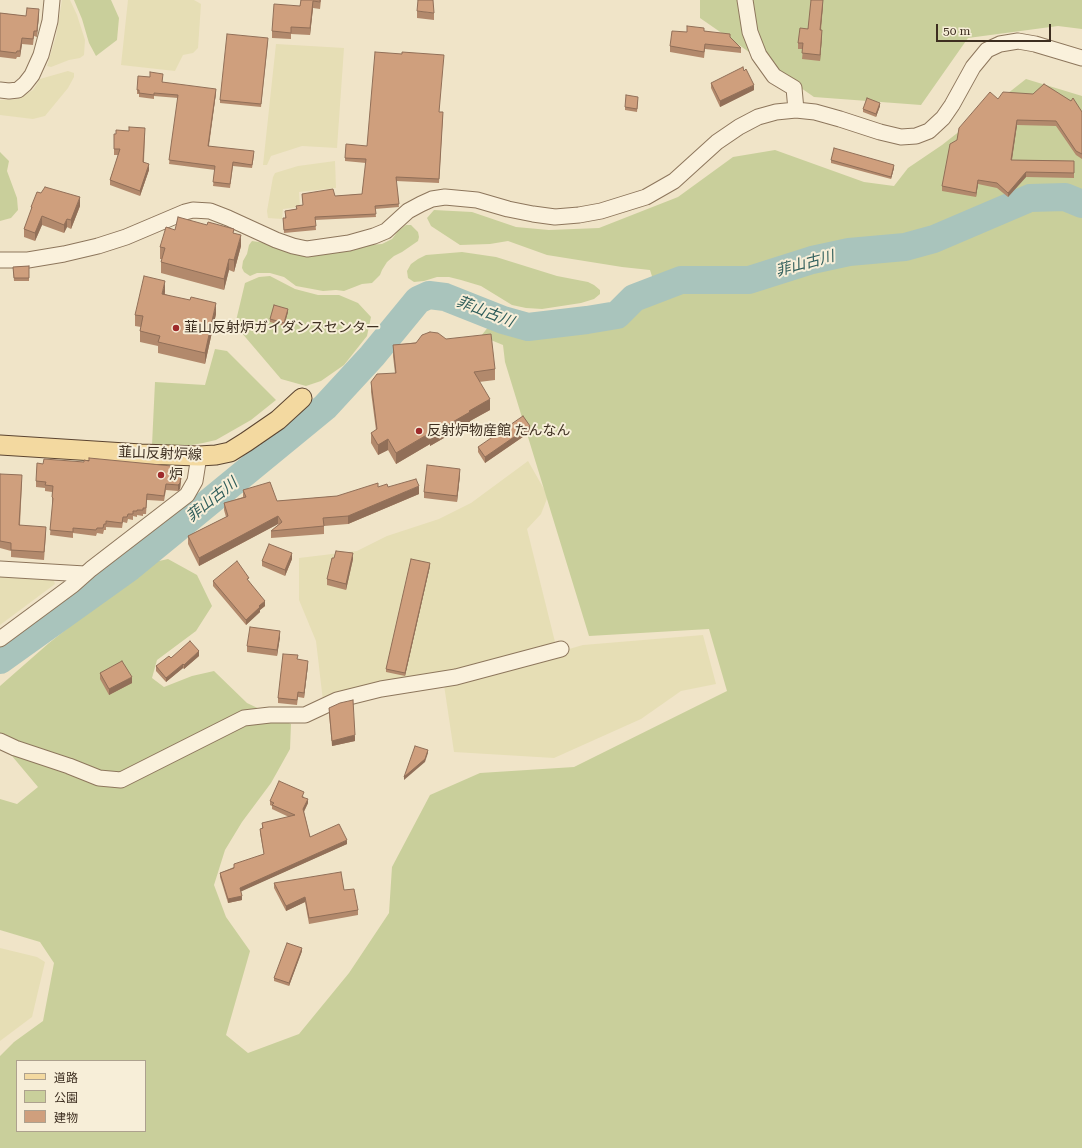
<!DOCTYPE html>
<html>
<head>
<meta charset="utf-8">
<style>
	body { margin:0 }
	#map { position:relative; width:1082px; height:1148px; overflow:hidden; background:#f0e4c8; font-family:"Roboto Serif","Noto Sans JP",serif }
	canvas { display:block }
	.legend { position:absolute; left:16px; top:1060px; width:130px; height:72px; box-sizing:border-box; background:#f7eed8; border:1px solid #ada18e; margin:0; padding:5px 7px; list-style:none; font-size:12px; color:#3d2e20 }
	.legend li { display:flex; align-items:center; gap:8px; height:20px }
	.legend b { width:20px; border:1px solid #ada18e }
	.scale { position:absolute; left:936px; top:24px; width:115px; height:18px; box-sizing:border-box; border:2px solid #3d2e20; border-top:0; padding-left:5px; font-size:12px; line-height:14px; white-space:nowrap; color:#3d2e20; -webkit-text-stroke:3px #f7eed8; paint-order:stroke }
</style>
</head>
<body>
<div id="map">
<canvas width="1082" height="1148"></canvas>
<ul class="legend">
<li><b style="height:5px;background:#f3d9a0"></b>道路</li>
<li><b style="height:11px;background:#c9cf9b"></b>公園</li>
<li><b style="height:11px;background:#cf9f7d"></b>建物</li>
</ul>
<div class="scale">50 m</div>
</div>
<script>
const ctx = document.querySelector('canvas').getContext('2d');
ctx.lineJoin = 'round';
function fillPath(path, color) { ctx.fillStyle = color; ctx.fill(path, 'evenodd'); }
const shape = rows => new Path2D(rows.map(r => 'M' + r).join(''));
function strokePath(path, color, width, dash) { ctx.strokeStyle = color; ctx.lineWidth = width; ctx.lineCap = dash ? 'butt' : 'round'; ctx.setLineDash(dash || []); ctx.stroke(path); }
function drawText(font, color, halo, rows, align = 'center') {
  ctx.font = font + ' "Roboto Serif","Noto Sans JP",serif'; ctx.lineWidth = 4; ctx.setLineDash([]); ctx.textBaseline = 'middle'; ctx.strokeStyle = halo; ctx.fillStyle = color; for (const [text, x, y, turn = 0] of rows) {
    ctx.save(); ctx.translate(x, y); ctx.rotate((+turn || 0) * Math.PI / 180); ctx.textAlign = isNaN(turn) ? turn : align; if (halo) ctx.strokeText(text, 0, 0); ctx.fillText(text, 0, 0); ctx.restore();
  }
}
const farmland = shape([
	[62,0,70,0,77,15,85,40,84,55,80,58,69,60,51,67,47,66,56,36],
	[128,0,194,0,201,4,198,48,193,53,183,55,175,71,121,65],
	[276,44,344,48,337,148,302,146,271,156,267,165,263,165],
	[68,71,74,73,74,77,68,88,45,116,33,119,0,115,0,100,17,99,33,90,40,79],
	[335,161,336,188,299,192,300,207,283,209,282,219,268,218,267,211,273,177,275,173,298,166],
	[528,461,548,496,541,514,527,529,556,646,323,701,316,641,299,600,299,558,357,551,387,536,439,519,471,503],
	[0,575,53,578,55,584,0,625],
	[703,635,716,684,681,691,641,719,554,758,454,752,444,685,583,645],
	[0,948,37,957,45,962,32,1017,0,1041]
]);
const green = shape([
	[74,0,111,0,119,18,117,40,96,56,89,43,82,19],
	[700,0,1082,0,1082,29,1058,26,968,38,921,105,814,97,700,18],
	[1026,79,1082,96,1082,1148,0,1148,0,1056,14,1042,43,1021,54,963,40,942,0,930,0,799,17,804,38,787,12,756,0,747,0,686,49,643,150,563,168,559,197,575,212,606,196,631,157,660,152,678,164,687,192,676,214,671,247,703,291,724,290,749,271,783,242,822,225,850,214,885,226,917,250,951,226,1035,248,1053,299,1034,349,973,389,913,392,867,430,795,480,773,574,767,727,691,709,629,589,636,505,362,503,345,481,336,489,326,494,326,533,334,618,323,658,295,650,270,622,267,547,255,508,241,490,244,460,245,431,226,427,218,434,210,472,212,516,227,549,230,599,228,678,197,733,157,775,150,864,182,894,186,908,168,942,145],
	[17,1061,145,1061,145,1131,17,1131],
	[0,152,9,161,7,171,17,198,18,210,11,218,0,221],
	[406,225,411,225,418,232,419,237,418,241,402,252,394,256,387,262,382,270,380,275,372,283,362,284,344,291,336,290,323,291,296,286,284,277,270,273,257,273,250,276,244,272,242,268,243,261,247,254,249,245,252,241,326,252,351,251,370,245,382,244,392,239,398,231],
	[462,252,496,257,557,276,588,282,594,285,600,290,600,294,594,299,581,303,542,309,526,308,512,305,481,286,461,280,449,277,437,277,424,281,414,282,408,278,407,271,411,264,418,259,426,255],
	[270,276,295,289,318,295,339,295,358,303,371,317,367,336,344,365,321,381,306,386,281,379,235,325,245,283,259,277],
	[215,349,227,351,276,400,251,420,216,440,203,443,186,446,152,445,155,382,205,385]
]);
const river = shape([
	[0,660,130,567,325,407,372,356,418,300,429,295,445,297,503,320,528,327,587,320,617,315,634,298,681,280,749,280,812,260,849,252,905,247,934,239,1030,198,1065,197,1082,204]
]);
const minor = shape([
	[745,0,750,32,759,55,774,76,794,88,796,110],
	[0,90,9,91,18,90,25,84,32,75,41,55,50,21,52,0],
	[0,260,28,260,64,254,98,246,126,237,185,212,193,210,210,211,228,218,276,240,293,246,307,249,349,243,374,236,386,231,408,211,421,204,432,199,445,197,477,200,508,209,533,214,555,217,579,215,601,211,646,197,674,181,717,142,739,127,758,117,776,112,796,110,815,112,840,119,880,132,901,137,916,136,929,131,943,118,952,105,973,67,987,50,1000,44,1018,41,1035,44,1082,58],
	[0,569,85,574],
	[0,639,73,585,91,569,187,495,195,481,199,456],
	[0,741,15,748,69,766,99,778,121,780,244,718,270,715,305,715,337,700,381,689,456,677,561,649]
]);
const major = shape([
	[0,445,141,454,199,456,216,455,230,452,246,442,278,420,302,398]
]);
const wall = shape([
	[301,0,321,0,320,9,313,8,310,35,291,34,291,39,272,38,272,31,300,6],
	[823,5,821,30,822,36,820,61,802,59,803,49,798,49,798,43],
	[417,11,434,13,434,20,417,18],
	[0,13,26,16,39,15,37,35,37,37,34,36,33,45,22,44,20,57,17,57,16,59,0,57],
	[704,31,730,37,741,48,741,53,705,49,704,58,670,52,670,46,687,32],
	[268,41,261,107,220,103,220,100],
	[150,77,163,77,162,82,216,93,209,146,254,155,252,168,233,166,230,188,213,186,215,170,169,164,178,98,154,96,154,99,139,97,139,94,137,94,137,90],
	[711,83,754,90,720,107,711,88],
	[998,99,1082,112,1082,159,1076,155,1056,126,1017,125,1012,160,1074,161,1074,178,1026,177,1008,197,997,188,978,184,976,197,942,191,942,186,957,140],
	[638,100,637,112,625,110,625,107],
	[880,106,876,117,863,112,863,109],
	[439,112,443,115,439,183,396,181,399,207,375,209,376,217,315,220,316,230,284,233,283,218,285,218,285,211,296,209,296,206,303,205,302,194,335,196,362,194,366,163,345,161,345,158,367,146],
	[145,133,144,162,149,170,140,196,110,185,110,180,118,155,114,155,114,149],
	[831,160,894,168,891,179,831,163],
	[41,193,80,206,71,229,67,227,64,233,42,225,35,241,24,237,24,229,31,211,31,207],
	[175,230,234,233,241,246,234,272,229,270,224,290,161,273,161,262,162,259,160,259,160,247],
	[29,266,29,281,14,281,13,267],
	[165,292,165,294,216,314,205,364,158,353,158,346,140,342,140,331,141,327,135,326,135,315],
	[288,312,284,326,270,322,270,319],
	[446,339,495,369,495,380,479,382,490,410,470,421,470,423,430,446,430,444,396,464,388,450,378,455,371,443,371,433,376,430,371,392,371,382,395,373,393,356,393,345],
	[530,432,485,463,478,452,478,447],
	[182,472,180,489,178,491,166,490,164,501,147,500,146,514,143,514,143,516,137,515,137,517,133,516,133,520,128,519,127,523,123,522,122,528,106,527,106,530,104,530,103,534,97,533,96,536,73,533,73,538,50,535,53,503,52,503,52,492,45,491,45,488,36,487,36,481],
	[0,474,22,482,20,525,46,534,44,560,11,557,11,551,0,548],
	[460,475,457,502,424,498,424,492],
	[378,487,388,487,419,494,348,524,324,526,324,534,271,538,271,531,279,524,278,524,199,566,188,544,188,536,226,517,224,510,224,503,243,497,243,490,277,501,337,496],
	[292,559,285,576,262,566,262,561],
	[353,559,346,590,327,585,327,579],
	[430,566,405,676,386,672,386,669],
	[213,581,249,581,265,606,260,610,260,612,246,625,213,586],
	[280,637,277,656,247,652,247,646],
	[199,656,184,669,183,668,166,682,156,671,156,666,171,658],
	[298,659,308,665,304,698,298,697,297,705,278,703,278,698],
	[100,673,132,683,109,695,100,679],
	[329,708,355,741,332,746,329,714],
	[304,796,303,797,308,803,304,812,310,837,347,844,241,891,242,900,228,903,220,877,220,873,264,854,260,833,260,829,262,829,262,823,289,817,272,809,272,806,270,805,270,801],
	[274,883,344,890,358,910,358,915,309,924,305,902,286,911,274,888],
	[302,951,289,986,274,981,274,978]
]);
const shadedWall = shape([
	[823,0,823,5,820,36,820,30],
	[313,1,313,8,310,35,310,28],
	[39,9,39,15,37,37,37,31],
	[822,30,822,36,820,61,820,55],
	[22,38,22,44,20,57,20,51],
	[754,85,754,90,720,107,720,101],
	[216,89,216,93,208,150,208,146],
	[880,103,880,106,876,117,876,114],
	[1017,120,1017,125,1011,165,1011,160],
	[149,164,149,170,140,196,140,191],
	[894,165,894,168,891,179,891,177],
	[1026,172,1026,177,1008,197,1008,193],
	[978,180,978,184,976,197,976,193],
	[80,197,80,206,71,229,71,220],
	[42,216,42,225,35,241,35,233],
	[67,219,67,227,64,233,64,225],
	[241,235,241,246,234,272,234,260],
	[229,259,229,270,224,290,224,279],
	[165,281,165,292,162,305,162,294],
	[216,303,216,314,205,364,205,353],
	[288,309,288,312,284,326,284,323],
	[490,399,490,410,470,421,470,423,430,446,430,444,396,464,396,453,469,411],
	[530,426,530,432,485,463,485,457],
	[388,439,388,450,378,455,378,445],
	[182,467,182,472,180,489,178,491,178,485],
	[460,469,460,475,457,502,457,496],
	[419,486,419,494,348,524,348,516],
	[278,516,278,524,199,566,199,558],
	[292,553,292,559,285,576,285,570],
	[353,553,353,559,346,590,346,584],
	[430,563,430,566,405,676,405,673],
	[265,601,265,606,260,610,260,612,246,625,246,620,259,606],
	[280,631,280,637,277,656,277,650],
	[199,651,199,656,184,669,184,665],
	[308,661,308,665,304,698,304,693],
	[183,664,183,668,166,682,166,678],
	[132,677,132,683,109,695,109,689],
	[355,735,355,741,332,746,332,741],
	[428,750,428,753,425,762,404,780,404,777],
	[308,799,308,803,303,813,303,809],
	[347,840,347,844,240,892,240,888],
	[242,896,242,900,228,903,228,899],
	[305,897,305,902,286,911,286,906],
	[302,948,302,951,289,986,289,983]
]);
const building = shape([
	[301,0,320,0,320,2,313,1,310,28,291,27,291,33,272,31,274,4,300,6,301,0],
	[418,0,433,0,434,13,417,11,418,0],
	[811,0,823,0,820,30,822,30,820,55,802,53,803,43,798,43,800,28,808,29,811,0],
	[27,8,39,9,37,30,37,31,34,31,33,39,22,38,20,51,17,51,16,53,0,51,0,13,26,16,27,8],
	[687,26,704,28,704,31,730,34,730,37,741,48,705,44,704,52,670,46,672,31,687,32,687,26],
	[227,34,268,38,261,104,220,100,227,34],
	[375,52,402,54,402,52,444,55,439,112,443,112,439,179,396,177,399,204,375,206,376,214,315,217,316,226,284,230,283,218,286,218,285,211,297,209,296,206,303,205,302,194,333,189,335,196,362,194,366,159,345,158,346,144,367,146,375,52],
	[743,67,744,71,746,69,754,85,720,101,711,83,743,67],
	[150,72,163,74,162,82,216,89,208,146,254,151,252,165,233,162,230,184,213,182,215,166,169,160,178,95,154,93,154,95,139,93,139,90,137,90,138,76,150,77,150,72],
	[1044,84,1071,101,1073,98,1082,112,1082,154,1076,151,1056,121,1017,120,1011,160,1074,161,1074,173,1026,172,1008,193,997,183,978,180,976,193,942,186,950,144,957,140,959,128,990,92,998,99,1003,92,1033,94,1044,84],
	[626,95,638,97,637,109,625,107,626,95],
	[867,98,880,103,876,114,863,109,867,98],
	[129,127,145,128,143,162,149,164,140,191,110,180,120,149,114,149,114,134,116,134,116,130,129,131,129,127],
	[834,148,894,165,891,177,831,160,834,148],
	[45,187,80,197,71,220,67,219,64,225,42,216,35,233,24,229,32,207,31,207,37,192,41,193,45,187],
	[178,217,207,225,208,222,234,229,233,233,241,235,234,260,229,259,224,279,161,262,165,248,160,247,166,227,175,230,178,217],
	[29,266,29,278,14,278,13,267,29,266],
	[144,276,165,281,162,294,190,300,191,297,216,303,205,353,158,342,160,336,140,331,143,316,135,315,144,276],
	[274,305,288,309,284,323,270,319,274,305],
	[430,332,438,333,446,339,491,334,495,369,474,372,490,399,469,411,470,412,430,435,430,433,396,453,388,439,378,445,371,433,377,429,371,382,377,374,396,373,393,345,416,343,422,335,430,332],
	[523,416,530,426,485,457,478,447,523,416],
	[89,458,182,467,180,483,178,485,166,484,164,496,147,494,146,508,143,508,143,510,137,510,137,511,133,511,133,514,128,514,127,517,123,517,122,523,106,521,106,524,104,524,103,528,97,528,96,530,73,528,73,532,50,530,53,498,52,497,53,486,45,485,46,482,36,481,37,463,43,464,44,459,84,462,84,460,89,461,89,458],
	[427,465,460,469,457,496,424,492,427,465],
	[0,474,22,475,19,525,46,527,44,552,11,550,11,543,0,541,0,474],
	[416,479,419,486,348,516,323,518,324,526,271,531,282,522,278,516,199,558,188,536,228,516,224,503,246,497,243,490,270,482,277,501,337,496,378,483,378,487,387,484,388,487,416,479],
	[269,544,292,553,285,570,262,561,269,544],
	[336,551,353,553,346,584,327,579,332,558,334,558,336,551],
	[411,559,430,563,405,673,386,669,411,559],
	[237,561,249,578,247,579,265,601,259,606,260,607,246,620,213,581,237,561],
	[250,627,280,631,277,650,247,646,250,627],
	[190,641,199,651,184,665,183,664,166,678,156,666,169,656,171,658,190,641],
	[283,654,298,655,297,659,308,661,304,693,298,692,297,700,278,698,283,654],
	[122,661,132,677,109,689,100,673,122,661],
	[353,700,355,735,332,741,329,708,340,703,353,700],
	[415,746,428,750,425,759,404,777,415,746],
	[279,781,304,792,302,797,308,799,303,809,310,837,339,824,347,840,240,888,242,896,228,899,220,873,234,868,234,864,264,854,260,829,263,828,262,823,295,815,272,805,274,803,270,801,279,781],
	[341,872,344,890,354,889,358,910,309,918,305,897,286,906,274,883,341,872],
	[287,943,302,948,289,983,274,978,287,943]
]);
const markers = [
	[176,328,4,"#9e2a2b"],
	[419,431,4,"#9e2a2b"],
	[161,475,4,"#9e2a2b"]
];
const poiNames = [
	["韮山反射炉ガイダンスセンター",184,328],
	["反射炉物産館 たんなん",427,431],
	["炉",169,475]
];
const streetNames = [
	["韮山反射炉線",160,454,2]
];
const waterNames = [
	["菲山古川",805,264,-15],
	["菲山古川",485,312,21],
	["菲山古川",212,500,-39]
];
fillPath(farmland, '#e6deb5');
fillPath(green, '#c9cf9b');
strokePath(river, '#a9c4bc', 28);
strokePath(minor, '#8d765c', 17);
strokePath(major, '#5b4430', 21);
strokePath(minor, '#faf1dc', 15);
strokePath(major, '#f3d9a0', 19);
fillPath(wall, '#b2896c');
fillPath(shadedWall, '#916f58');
fillPath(building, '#cf9f7d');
strokePath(building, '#916f58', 1);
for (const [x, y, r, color] of markers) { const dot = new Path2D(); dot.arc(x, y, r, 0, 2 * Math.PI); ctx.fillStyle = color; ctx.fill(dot); strokePath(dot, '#f7eed8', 1.5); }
drawText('14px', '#3d2e20', '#f7eed8', poiNames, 'left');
drawText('14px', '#3d2e20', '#f7eed8', streetNames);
drawText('italic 15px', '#2f5d5a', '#f7eed8', waterNames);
</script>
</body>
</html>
